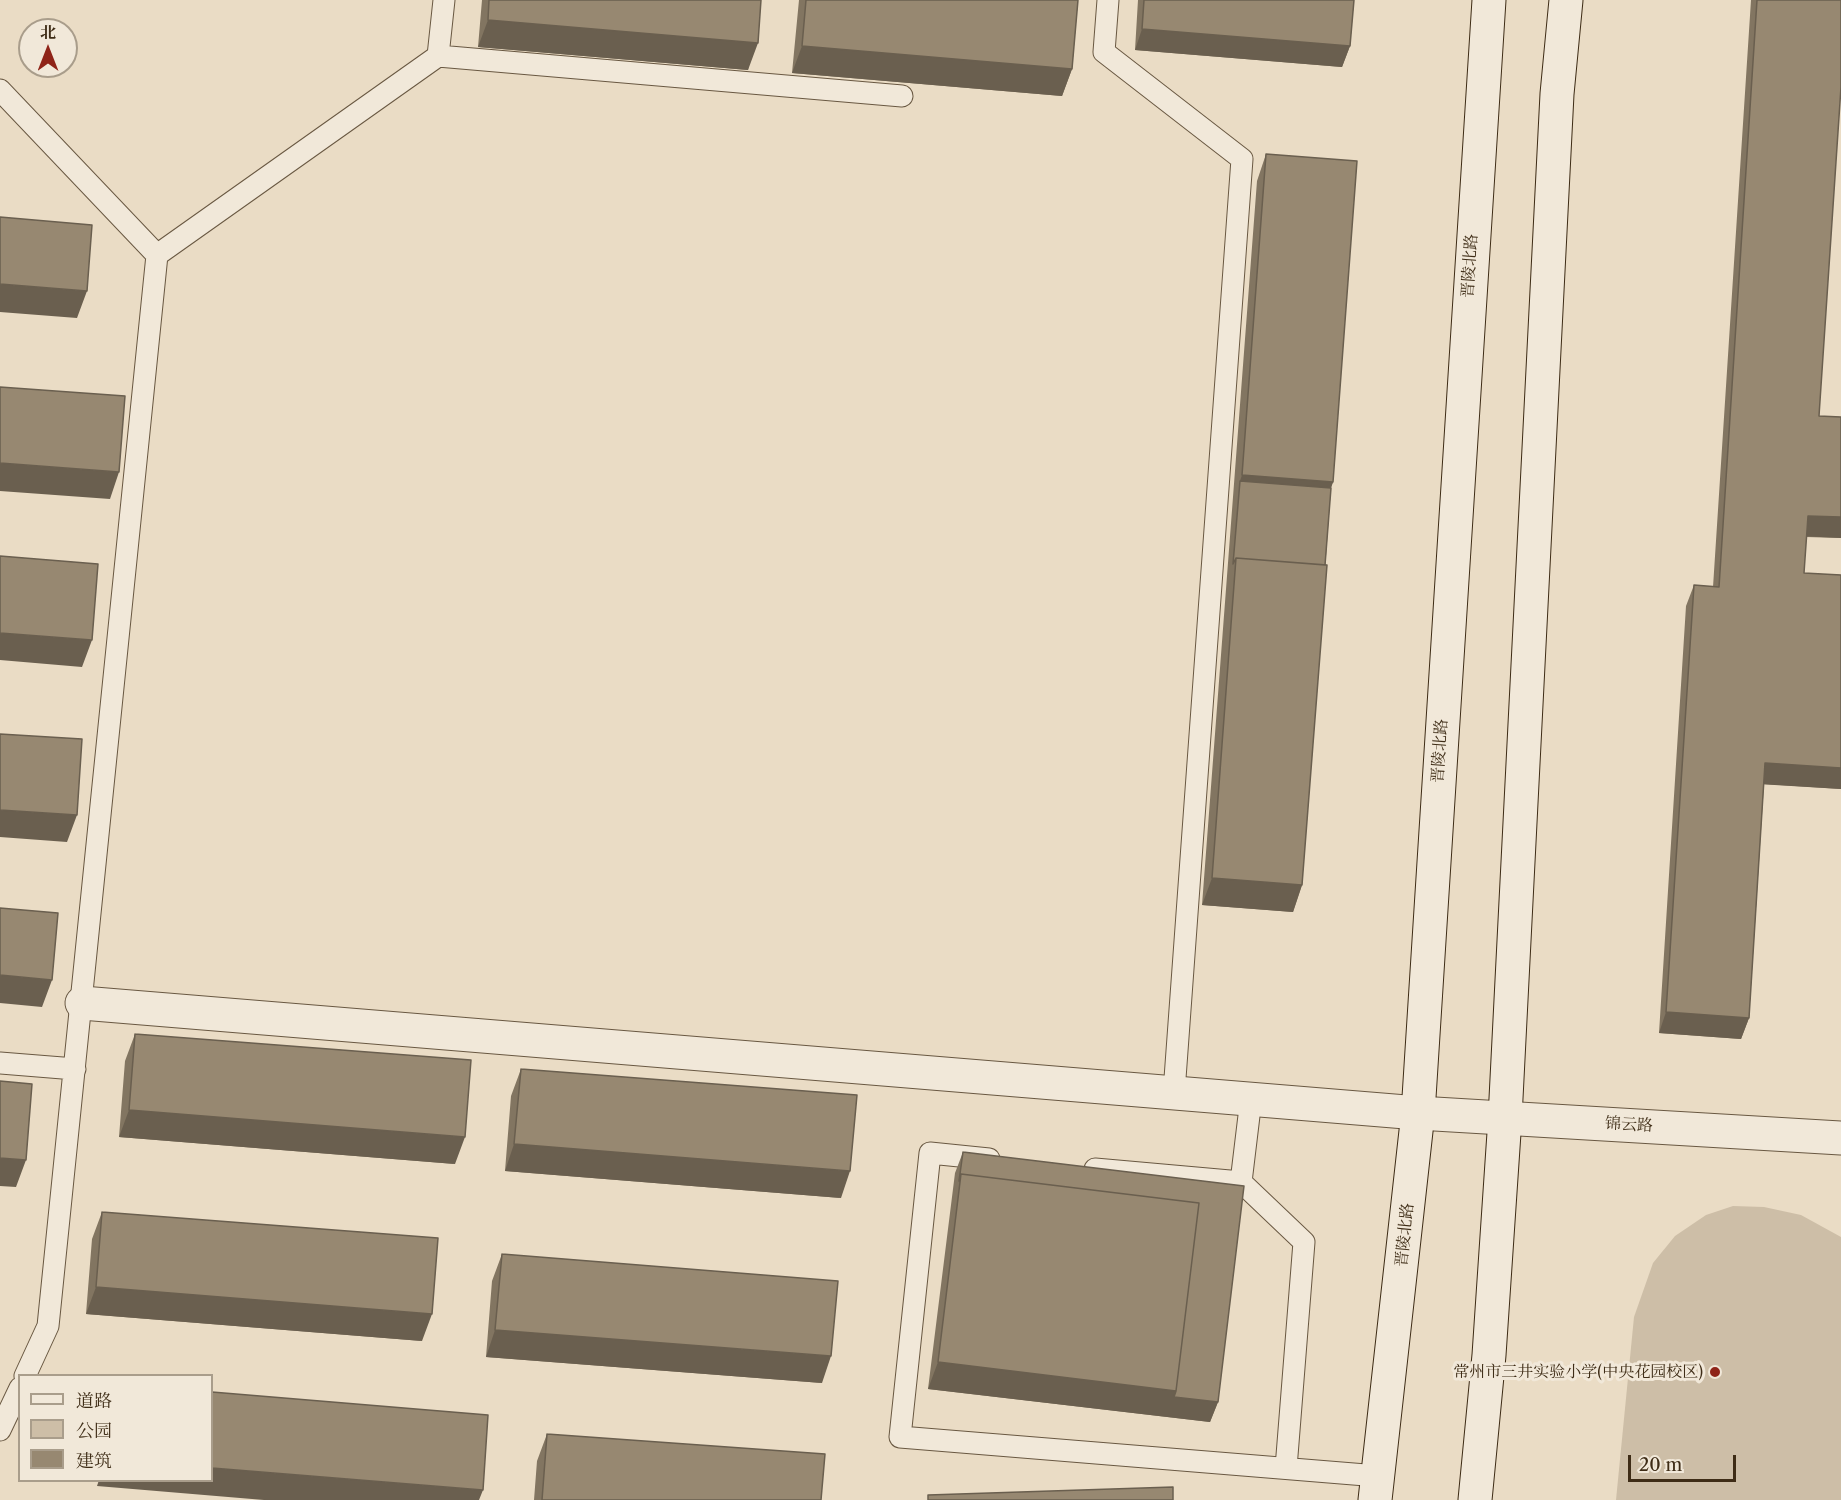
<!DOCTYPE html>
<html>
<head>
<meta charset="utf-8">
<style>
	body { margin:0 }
	#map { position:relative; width:1841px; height:1500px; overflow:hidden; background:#eadcc5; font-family:"Libre Caslon Text","Noto Serif SC",serif }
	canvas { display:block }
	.legend { position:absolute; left:18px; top:1374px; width:195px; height:108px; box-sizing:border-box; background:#f1e8d9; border:2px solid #a99d8b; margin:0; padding:8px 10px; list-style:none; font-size:18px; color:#3e2c16 }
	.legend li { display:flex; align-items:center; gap:12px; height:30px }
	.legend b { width:30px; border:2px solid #a99d8b }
	.north { position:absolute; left:18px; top:18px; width:60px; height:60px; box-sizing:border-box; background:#f1e8d9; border:2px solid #a99d8b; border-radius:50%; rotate:0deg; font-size:16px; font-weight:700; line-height:24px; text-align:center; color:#3e2c16 }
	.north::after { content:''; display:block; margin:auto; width:21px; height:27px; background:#8f2418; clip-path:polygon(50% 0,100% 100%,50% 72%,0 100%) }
	.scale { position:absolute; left:1628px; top:1455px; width:108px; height:27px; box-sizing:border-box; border:3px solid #3e2c16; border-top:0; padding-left:8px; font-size:18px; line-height:21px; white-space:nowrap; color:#3e2c16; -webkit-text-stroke:4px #f1e8d9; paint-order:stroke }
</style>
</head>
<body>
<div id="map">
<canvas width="1841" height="1500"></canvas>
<ul class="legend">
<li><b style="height:8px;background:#f1e8d9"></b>道路</li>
<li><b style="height:16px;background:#cdbea7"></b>公园</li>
<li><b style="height:16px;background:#978871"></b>建筑</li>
</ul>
<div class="north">北</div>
<div class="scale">20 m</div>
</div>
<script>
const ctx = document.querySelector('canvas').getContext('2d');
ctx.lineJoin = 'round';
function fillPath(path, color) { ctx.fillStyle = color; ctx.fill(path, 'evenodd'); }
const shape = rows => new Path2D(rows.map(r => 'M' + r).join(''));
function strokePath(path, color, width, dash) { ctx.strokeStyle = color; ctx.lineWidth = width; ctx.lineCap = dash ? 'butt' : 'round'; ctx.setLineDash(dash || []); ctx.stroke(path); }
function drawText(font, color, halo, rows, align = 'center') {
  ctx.font = font + ' "Libre Caslon Text","Noto Serif SC",serif'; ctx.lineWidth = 6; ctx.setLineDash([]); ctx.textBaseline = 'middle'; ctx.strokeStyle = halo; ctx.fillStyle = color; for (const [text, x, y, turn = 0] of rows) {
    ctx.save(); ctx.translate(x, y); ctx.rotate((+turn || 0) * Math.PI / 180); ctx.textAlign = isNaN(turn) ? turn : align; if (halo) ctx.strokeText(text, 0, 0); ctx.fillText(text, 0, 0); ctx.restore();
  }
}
const green = shape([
	[1733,1206,1764,1207,1801,1215,1841,1237,1841,1500,1616,1500,1634,1317,1653,1263,1675,1236,1706,1215]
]);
const service = shape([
	[1108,0,1104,52,1242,159,1174,1092],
	[438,56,902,96],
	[0,90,157,255],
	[0,1063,75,1069],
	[1251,1099,1241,1182,1304,1242,1286,1468],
	[989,1159,930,1153,900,1437,1378,1476],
	[1095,1169,1241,1182],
	[25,1376,48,1326,157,255,438,56,444,0],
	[0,1430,20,1388]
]);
const minor = shape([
	[82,1003,1418,1113]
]);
const tertiary = shape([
	[1418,1113,1841,1138]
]);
const secondary = shape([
	[1375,1500,1418,1113,1489,0],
	[1475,1500,1489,1355,1505,1118,1557,94,1566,0]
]);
const wall = shape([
	[482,0,761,0,748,70,478,47],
	[799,0,1078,0,1072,69,1062,96,792,73],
	[1138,0,1354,0,1350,46,1342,67,1135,50],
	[1751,0,1841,0,1819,416,1841,417,1841,538,1806,537,1804,573,1841,575,1841,789,1764,784,1749,1018,1741,1039,1659,1033,1686,606,1694,585,1713,587],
	[1266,154,1333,482,1331,488,1302,885,1293,912,1202,905,1257,181],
	[135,1034,455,1164,119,1137,125,1061],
	[521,1069,841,1198,505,1171,511,1096],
	[963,1152,1218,1402,1210,1422,928,1389,955,1173],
	[102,1212,422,1341,86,1314,92,1239],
	[502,1254,822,1383,486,1357,492,1281],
	[547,1434,821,1500,534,1500,537,1461]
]);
const shadedWall = shape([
	[488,20,758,43,748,70,478,47],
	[1142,29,1350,46,1342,67,1135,50],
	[802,46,1072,69,1062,96,792,73],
	[0,284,87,291,77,318,0,312],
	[0,463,119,472,110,499,0,491],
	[1242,475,1333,482,1323,509,1240,481],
	[1808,516,1841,517,1841,538,1800,536],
	[0,633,92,640,82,667,0,660],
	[1765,763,1841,768,1841,789,1758,784],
	[0,810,77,815,67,842,0,837],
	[1212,878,1302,885,1293,912,1202,905],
	[0,975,52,980,42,1007,0,1003],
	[1666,1012,1749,1018,1741,1039,1659,1033],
	[129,1110,465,1137,455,1164,119,1137],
	[514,1144,850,1171,841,1198,505,1171],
	[0,1158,26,1160,16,1187,0,1186],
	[96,1287,432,1314,422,1341,86,1314],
	[495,1330,831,1356,822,1383,486,1357],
	[938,1362,1176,1391,1218,1402,1210,1422,928,1389],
	[212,1468,483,1490,479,1500,264,1500,97,1486,99,1480,212,1480]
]);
const building = shape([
	[489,0,761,0,758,43,488,20,489,0],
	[806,0,1078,0,1072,69,802,46,806,0],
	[1144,0,1354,0,1350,46,1142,29,1144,0],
	[1757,0,1841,0,1841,87,1819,416,1841,417,1841,517,1808,516,1804,573,1841,575,1841,768,1765,763,1749,1018,1666,1012,1694,585,1719,587,1757,0],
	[1266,154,1357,161,1333,482,1242,475,1266,154],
	[0,217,92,225,87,291,0,284,0,217],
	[0,387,125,396,119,472,0,463,0,387],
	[1240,481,1331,488,1325,565,1236,558,1233,564,1240,481],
	[0,556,98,564,92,640,0,633,0,556],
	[1236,558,1327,565,1302,885,1212,878,1236,558],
	[0,734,82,739,77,815,0,810,0,734],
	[0,908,58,913,52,980,0,975,0,908],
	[135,1034,471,1060,465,1137,129,1110,135,1034],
	[521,1069,857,1095,850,1171,514,1144,521,1069],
	[0,1081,32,1084,26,1160,0,1158,0,1081],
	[963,1152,1244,1186,1218,1402,1174,1397,1176,1391,1199,1203,961,1174,959,1181,963,1152],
	[961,1174,1199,1203,1176,1391,938,1362,961,1174],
	[102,1212,438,1238,432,1314,96,1287,102,1212],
	[502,1254,838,1281,831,1356,495,1330,502,1254],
	[212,1392,488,1415,483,1490,212,1468,212,1392],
	[547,1434,825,1454,821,1500,542,1500,547,1434],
	[1173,1487,1173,1500,928,1500,928,1495,1173,1487]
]);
const markers = [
	[1715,1372,6,"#8f2418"]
];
const streetNames = [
	["晋陵北路",1470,266,-86],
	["晋陵北路",1440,751,-86],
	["锦云路",1629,1125,3],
	["晋陵北路",1405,1235,-84]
];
const poiNames = [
	["常州市三井实验小学(中央花园校区)",1703,1372]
];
fillPath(green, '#cdbea7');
strokePath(service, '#695842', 23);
strokePath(minor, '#695842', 35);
strokePath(tertiary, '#695842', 35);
strokePath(secondary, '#3e2c16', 35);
strokePath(service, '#f1e8d9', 21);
strokePath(minor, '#f1e8d9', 33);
strokePath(tertiary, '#f1e8d9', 33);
strokePath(secondary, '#f1e8d9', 33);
fillPath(wall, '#827561');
fillPath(shadedWall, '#6a5f4f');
fillPath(building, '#978871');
strokePath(building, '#6a5f4f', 1.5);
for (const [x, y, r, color] of markers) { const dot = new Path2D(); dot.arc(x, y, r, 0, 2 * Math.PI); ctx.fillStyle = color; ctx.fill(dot); strokePath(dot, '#f1e8d9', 2); }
drawText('16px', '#3e2c16', '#f1e8d9', streetNames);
drawText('16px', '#3e2c16', '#f1e8d9', poiNames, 'right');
</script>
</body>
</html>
